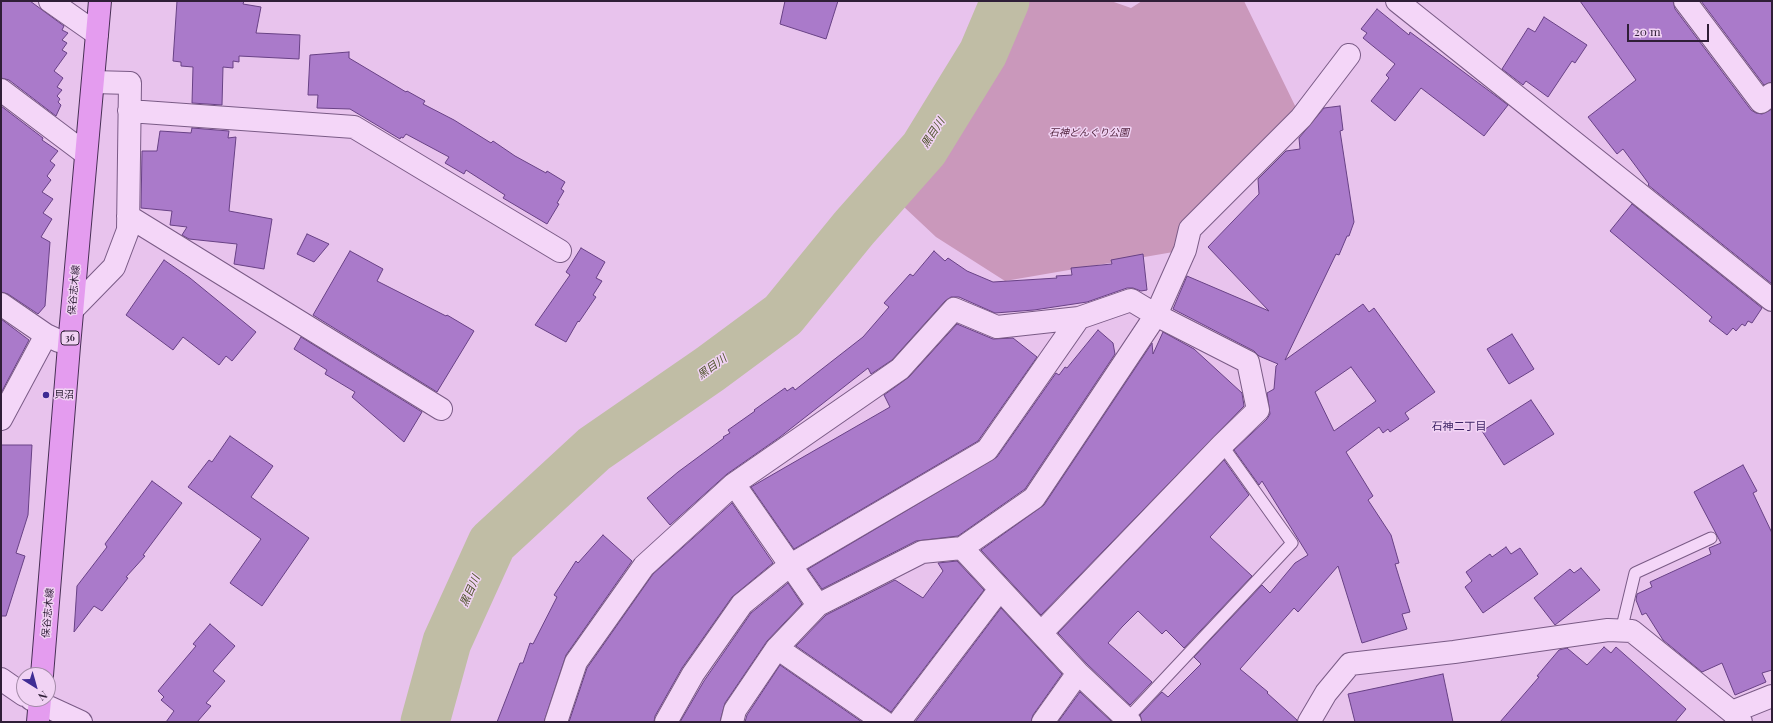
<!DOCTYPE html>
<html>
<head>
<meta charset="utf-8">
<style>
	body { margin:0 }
	#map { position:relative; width:1773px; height:723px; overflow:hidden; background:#e8c3ed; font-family:"Playfair Display",serif }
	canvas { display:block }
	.frame { position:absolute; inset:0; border:2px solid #2f1e37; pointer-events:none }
	.north { position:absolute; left:16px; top:667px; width:40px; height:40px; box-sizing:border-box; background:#f1d3f4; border:1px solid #a38ba8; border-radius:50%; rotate:143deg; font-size:11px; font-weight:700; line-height:16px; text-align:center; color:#2f1e37 }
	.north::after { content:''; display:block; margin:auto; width:14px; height:18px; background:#3f2c94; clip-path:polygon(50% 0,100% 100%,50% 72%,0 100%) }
	.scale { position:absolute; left:1627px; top:24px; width:82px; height:18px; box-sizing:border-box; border:2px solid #2f1e37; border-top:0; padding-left:5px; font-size:12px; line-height:14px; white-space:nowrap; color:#2f1e37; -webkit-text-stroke:3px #f1d3f4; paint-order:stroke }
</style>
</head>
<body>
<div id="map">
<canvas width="1773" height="723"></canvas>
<div class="frame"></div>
<div class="north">N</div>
<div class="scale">20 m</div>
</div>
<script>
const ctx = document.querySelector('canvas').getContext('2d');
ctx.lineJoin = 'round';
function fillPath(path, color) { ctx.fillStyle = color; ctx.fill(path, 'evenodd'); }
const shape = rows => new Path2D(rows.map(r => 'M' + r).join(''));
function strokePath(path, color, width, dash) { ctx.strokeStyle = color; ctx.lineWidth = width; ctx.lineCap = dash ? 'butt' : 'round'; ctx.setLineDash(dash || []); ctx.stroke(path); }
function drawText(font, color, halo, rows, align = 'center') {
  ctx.font = font + ' "Playfair Display","Noto Sans JP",serif'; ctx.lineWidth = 3; ctx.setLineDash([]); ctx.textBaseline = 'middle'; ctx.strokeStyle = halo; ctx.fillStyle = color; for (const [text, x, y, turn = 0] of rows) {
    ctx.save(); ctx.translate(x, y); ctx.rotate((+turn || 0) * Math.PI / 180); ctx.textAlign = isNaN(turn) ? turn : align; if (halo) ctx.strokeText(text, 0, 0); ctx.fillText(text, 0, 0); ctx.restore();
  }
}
const green = shape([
	[1005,1,1111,1,1131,8,1142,1,1244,1,1301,118,1185,250,1005,281,936,237,887,191,924,149,983,53]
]);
const river = shape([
	[425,722,447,642,492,543,594,449,710,369,783,315,854,228,924,149,983,53,1005,1]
]);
const building = shape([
	[1,1,30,1,64,26,62,30,68,33,62,40,67,43,62,50,67,53,54,71,63,78,57,87,62,90,57,96,60,99,58,102,61,105,56,116,9,80,1,78,1,1],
	[177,1,244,1,243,4,261,7,256,33,300,35,299,59,239,56,239,62,233,61,233,68,223,67,222,105,192,103,193,67,181,66,181,62,173,61,177,1],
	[785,1,838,1,826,39,780,24,785,1],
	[1580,1,1673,1,1675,9,1751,110,1756,113,1762,114,1772,109,1772,284,1648,185,1649,184,1623,149,1617,154,1588,117,1636,80,1580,1],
	[1701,1,1772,1,1772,82,1764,85,1701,1],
	[1377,9,1409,35,1410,32,1508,105,1484,136,1421,88,1395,121,1371,101,1389,78,1386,75,1395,64,1363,38,1367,33,1361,29,1377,9],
	[1544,17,1587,45,1575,63,1572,61,1548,97,1526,81,1523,85,1502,69,1528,28,1535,32,1544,17],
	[349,52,349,58,406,92,407,91,425,101,423,104,454,120,491,143,493,141,515,156,546,173,547,171,565,182,561,189,564,191,557,203,559,204,547,224,503,198,505,195,466,170,464,174,445,163,449,157,406,134,403,138,401,137,400,139,350,109,317,108,318,95,308,95,310,55,349,52],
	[1,106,43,138,42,140,58,151,50,161,55,165,47,176,51,180,42,192,53,199,43,213,52,219,41,237,50,242,45,306,38,314,8,294,1,292,1,106],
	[1340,106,1343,130,1340,131,1354,222,1349,236,1347,236,1339,255,1336,254,1285,360,1363,304,1369,312,1374,308,1435,392,1405,413,1409,419,1390,432,1388,429,1383,433,1379,427,1346,452,1373,496,1368,500,1391,535,1399,563,1395,564,1410,612,1402,614,1407,629,1362,643,1338,566,1298,612,1294,608,1240,669,1268,692,1267,693,1297,720,1297,722,1142,722,1140,715,1162,692,1168,697,1201,664,1194,657,1262,585,1270,593,1295,563,1308,555,1262,481,1259,485,1234,450,1267,419,1270,414,1267,393,1274,389,1276,366,1278,364,1259,356,1254,351,1173,309,1187,276,1269,311,1208,247,1259,194,1258,179,1286,151,1300,149,1299,138,1324,108,1340,106],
	[1351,367,1376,401,1334,431,1315,392,1351,367],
	[192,128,229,131,228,138,236,137,229,211,272,219,264,269,234,264,237,244,189,239,182,235,187,227,170,225,172,211,141,208,142,151,157,151,160,131,191,133,192,128],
	[1632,204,1762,308,1752,323,1748,321,1745,326,1742,324,1736,331,1733,328,1727,335,1709,321,1712,317,1610,231,1632,204],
	[307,234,329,244,314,262,297,254,307,234],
	[581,248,605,262,596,278,602,281,593,295,596,297,579,322,578,321,566,342,535,325,570,275,566,272,581,248],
	[350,251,383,269,377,281,446,316,447,315,474,331,437,392,313,315,350,251],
	[934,251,945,261,948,258,967,271,993,282,1057,278,1056,276,1072,275,1071,268,1112,264,1111,260,1143,254,1147,290,1141,291,1133,288,1127,288,1087,302,1034,310,995,313,959,297,951,297,945,301,892,360,871,374,868,368,780,437,727,474,670,525,647,498,678,472,724,438,723,437,730,433,728,430,755,411,754,410,785,388,787,391,793,387,795,390,863,337,889,307,884,303,910,274,913,276,934,251],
	[164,260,190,278,256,332,232,361,226,356,219,365,183,337,173,350,126,315,164,260],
	[1,319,29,340,1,393,1,319],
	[957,324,993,339,1013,338,1037,357,978,441,794,549,751,487,890,407,884,395,909,377,957,324],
	[1098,330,1113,343,1115,354,1025,489,958,536,916,541,822,589,808,569,997,457,1056,373,1059,375,1065,367,1067,368,1098,330],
	[1163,332,1194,349,1242,393,1244,406,1041,615,981,550,1044,505,1152,343,1153,354,1163,332],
	[1512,334,1534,369,1509,384,1487,349,1512,334],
	[301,337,422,412,404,442,352,397,355,392,325,374,327,370,294,349,301,337],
	[1531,400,1554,434,1504,465,1482,431,1531,400],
	[230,436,273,466,251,497,309,538,262,606,230,583,261,539,188,487,209,460,212,462,230,436],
	[1,445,32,445,28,515,16,553,25,556,6,616,1,616,1,445],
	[1224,460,1249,495,1210,537,1252,576,1184,648,1166,630,1162,634,1138,611,1122,627,1108,643,1152,682,1130,705,1087,664,1058,633,1224,460],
	[1743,465,1757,491,1753,493,1772,533,1772,670,1762,673,1766,682,1735,695,1722,663,1702,672,1663,640,1646,613,1642,615,1636,600,1637,594,1652,587,1650,582,1711,554,1709,548,1721,543,1694,492,1743,465],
	[152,481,182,503,143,555,145,556,126,577,128,578,102,611,94,606,74,632,77,586,107,547,105,544,152,481],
	[732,503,773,563,732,597,682,668,655,716,654,722,569,722,587,668,653,574,732,503],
	[603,535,632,561,566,655,544,722,497,722,520,663,523,663,530,643,533,644,557,597,554,595,576,561,578,563,603,535],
	[1506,547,1511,554,1520,548,1538,574,1483,613,1465,587,1472,581,1466,572,1490,554,1492,557,1506,547],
	[957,561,984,590,891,712,796,646,826,615,895,580,923,598,943,571,938,563,957,561],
	[1581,568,1600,590,1555,625,1534,598,1570,569,1574,573,1581,568],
	[788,583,802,604,767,641,725,703,720,722,680,722,704,681,751,613,788,583],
	[1001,608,1062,674,1033,715,1031,722,915,722,1001,608],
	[210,624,235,646,213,671,225,681,206,703,211,706,197,722,166,722,174,711,161,700,164,697,158,691,196,646,193,644,210,624],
	[1604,647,1611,653,1616,647,1686,709,1675,722,1500,722,1539,677,1537,676,1559,650,1567,648,1587,665,1604,647],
	[780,665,862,722,745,722,747,715,780,665],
	[1443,674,1453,722,1355,722,1348,694,1443,674],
	[1080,692,1112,722,1058,722,1080,692]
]);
const service = shape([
	[1621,631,1635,573,1711,538],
	[1127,719,1292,543,1222,445]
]);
const minor = shape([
	[50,1,97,34],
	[1397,1,1772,300],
	[1685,1,1761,102,1772,94],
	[1,90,86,154],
	[129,111,354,127,560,251],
	[128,216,441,409],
	[1,304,46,335,59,341],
	[73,309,114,267,128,230,130,83,93,82],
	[1,419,46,335],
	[734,484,818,605],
	[962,548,1078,673,1130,722],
	[777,648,884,722],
	[1,679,24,695],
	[31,699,81,722],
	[1732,712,1772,696],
	[556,722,576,662,644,566,734,484,900,369,954,309,997,327,1079,318,1131,300,1156,315,1248,362,1258,410,1222,445,1041,633],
	[666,722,693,674,742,604,789,566,987,450,1079,318],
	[732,722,735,710,777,648,818,605,922,552,962,548,1034,498,1156,315,1185,250,1190,229,1301,118,1349,55],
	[899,722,1000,589],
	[1043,722,1078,673],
	[1309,722,1326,693,1350,664,1454,652,1608,630,1632,631,1732,712,1741,722]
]);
const primary = shape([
	[42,675,69,346,100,1],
	[38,722,40,699]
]);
const markers = [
	[46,395,4,"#3f2c94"]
];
const shields = [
	[70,338,18]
];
const shieldNames = [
	["36",70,338]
];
const parkNames = [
	["石神どんぐり公園",1089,133]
];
const streetNames = [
	["保谷志木線",74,290,-85],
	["保谷志木線",48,613,-85]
];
const poiNames = [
	["貝沼",54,395]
];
const waterNames = [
	["黒目川",933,133,-57],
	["黒目川",712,367,-36],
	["黒目川",470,591,-66]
];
const neighbourhoodNames = [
	["石神二丁目",1459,427]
];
fillPath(green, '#ca98bb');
strokePath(river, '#c0bda5', 49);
fillPath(building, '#aa7aca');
strokePath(building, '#684185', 1);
strokePath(service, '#7a5b86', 13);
strokePath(minor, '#7a5b86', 24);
strokePath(primary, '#472f54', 24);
strokePath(service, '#f4d6f8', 11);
strokePath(minor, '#f4d6f8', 22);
strokePath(primary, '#e49cef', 22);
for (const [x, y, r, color] of markers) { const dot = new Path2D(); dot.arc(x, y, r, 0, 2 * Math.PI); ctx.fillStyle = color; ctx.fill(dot); strokePath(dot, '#f1d3f4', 1.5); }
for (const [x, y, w] of shields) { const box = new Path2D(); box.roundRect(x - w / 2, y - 7, w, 14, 3); ctx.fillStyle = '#f1d3f4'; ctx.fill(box); strokePath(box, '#2f1e37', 1); }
drawText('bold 9px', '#2f1e37', null, shieldNames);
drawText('italic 10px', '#53253f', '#f1d3f4', parkNames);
drawText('10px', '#2f1e37', '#f1d3f4', streetNames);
drawText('10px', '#2f1e37', '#f1d3f4', poiNames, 'left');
drawText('italic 11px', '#51562e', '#f1d3f4', waterNames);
drawText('11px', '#391f62', '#f1d3f4', neighbourhoodNames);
</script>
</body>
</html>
